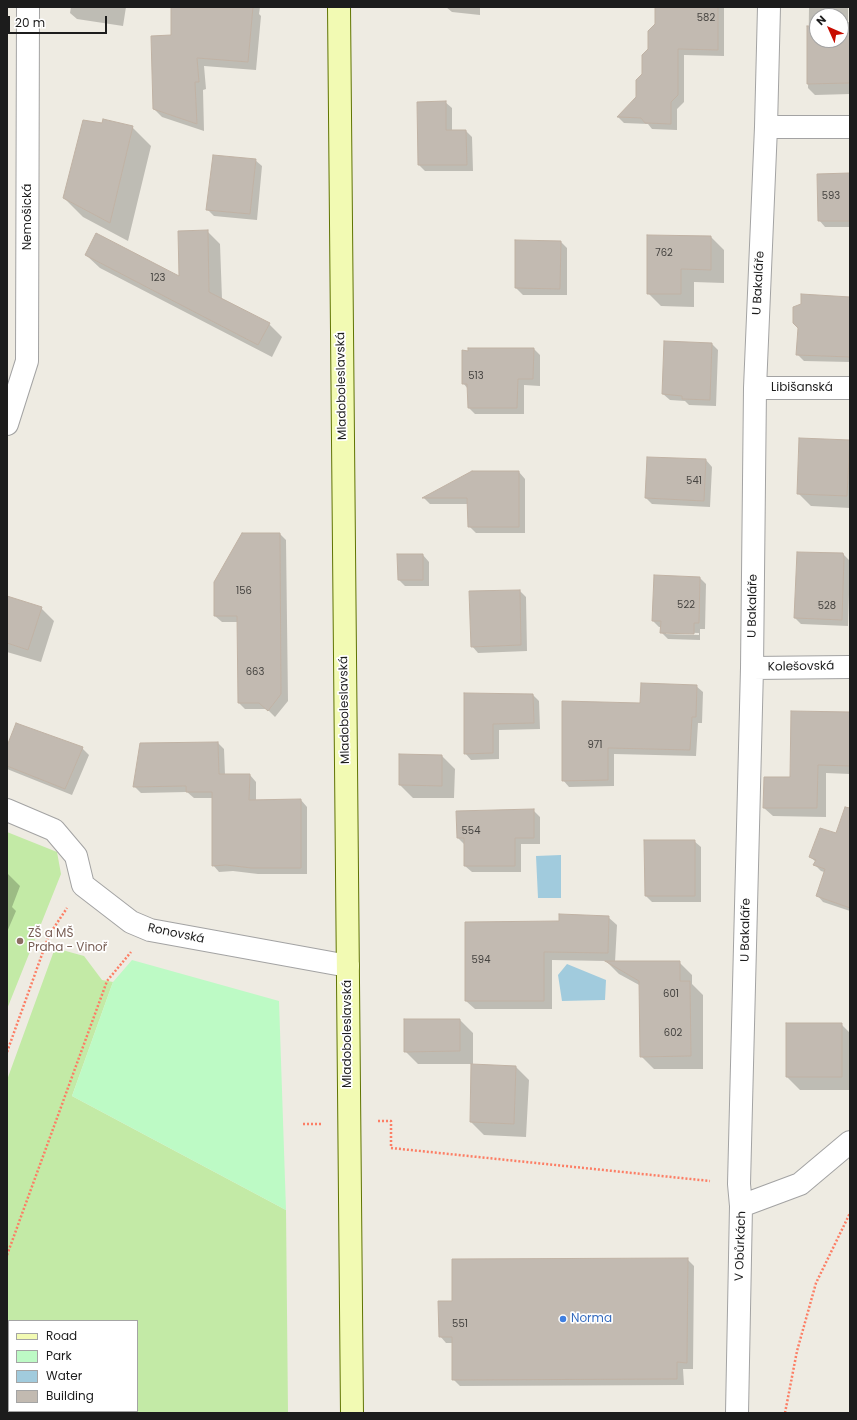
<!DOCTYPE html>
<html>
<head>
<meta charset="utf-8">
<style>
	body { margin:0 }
	#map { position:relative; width:857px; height:1420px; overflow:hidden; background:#eeebe2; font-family:Poppins,sans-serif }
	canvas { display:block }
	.frame { position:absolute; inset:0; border:8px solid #1c1c1c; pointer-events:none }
	.legend { position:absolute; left:8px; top:1320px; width:130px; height:92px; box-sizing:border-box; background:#fff; border:1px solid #a4a4a4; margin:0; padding:5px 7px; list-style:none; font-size:12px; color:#1c1c1c }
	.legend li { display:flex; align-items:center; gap:8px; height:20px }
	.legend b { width:20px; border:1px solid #a4a4a4 }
	.north { position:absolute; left:809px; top:8px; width:40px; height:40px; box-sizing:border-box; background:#fff; border:1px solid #a4a4a4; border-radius:50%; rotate:315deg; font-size:11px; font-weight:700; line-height:16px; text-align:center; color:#1c1c1c }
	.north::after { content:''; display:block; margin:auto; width:14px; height:18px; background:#c80c00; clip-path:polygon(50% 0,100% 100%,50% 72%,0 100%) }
	.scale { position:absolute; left:8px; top:16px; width:99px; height:18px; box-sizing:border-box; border:2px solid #1c1c1c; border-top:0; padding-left:5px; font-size:12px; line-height:14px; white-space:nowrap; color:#1c1c1c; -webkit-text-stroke:3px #fff; paint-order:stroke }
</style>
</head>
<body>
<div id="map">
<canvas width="857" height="1420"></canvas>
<div class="frame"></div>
<ul class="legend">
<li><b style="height:5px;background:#f2fab3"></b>Road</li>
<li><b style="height:11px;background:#bdfac5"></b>Park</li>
<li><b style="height:11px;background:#a1cbdd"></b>Water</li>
<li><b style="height:11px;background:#c2bab1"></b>Building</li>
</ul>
<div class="north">N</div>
<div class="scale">20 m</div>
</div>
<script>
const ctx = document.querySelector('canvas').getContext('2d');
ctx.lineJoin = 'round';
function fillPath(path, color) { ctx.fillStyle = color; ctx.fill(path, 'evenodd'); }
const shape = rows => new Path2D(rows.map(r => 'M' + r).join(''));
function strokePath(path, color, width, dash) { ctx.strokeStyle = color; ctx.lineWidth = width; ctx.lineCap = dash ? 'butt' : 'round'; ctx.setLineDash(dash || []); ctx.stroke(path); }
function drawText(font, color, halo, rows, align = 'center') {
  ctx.font = font + ' Poppins,sans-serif'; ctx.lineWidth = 3.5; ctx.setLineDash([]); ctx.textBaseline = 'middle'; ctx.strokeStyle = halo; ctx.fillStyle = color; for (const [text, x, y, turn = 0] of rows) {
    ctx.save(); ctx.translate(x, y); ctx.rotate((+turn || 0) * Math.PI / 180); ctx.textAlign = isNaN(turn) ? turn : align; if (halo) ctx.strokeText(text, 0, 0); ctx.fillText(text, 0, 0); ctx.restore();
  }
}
const grass = shape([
	[7,832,57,852,61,874,7,1009],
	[55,948,84,956,102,980,113,982,72,1096,286,1210,288,1413,7,1413,7,1080],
	[9,1321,137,1321,137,1411,9,1411]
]);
const park = shape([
	[132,960,279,1001,286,1210,72,1096,113,982]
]);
const water = shape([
	[561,855,561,898,538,898,536,856],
	[567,964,606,980,605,1000,562,1001,558,975]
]);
const shadow = shape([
	[71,7,126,7,123,26,77,19,70,13],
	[172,7,260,7,259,14,261,16,256,70,204,66,206,89,203,90,204,131,162,117,154,109,172,36],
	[446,7,480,7,480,15,452,12],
	[659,7,724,7,724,56,684,55,684,102,677,109,677,130,652,129,648,124,624,123,618,117,637,98],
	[809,7,848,7,848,22,850,22,850,94,815,95,808,88],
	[817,16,841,16,841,40,817,40],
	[445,102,452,108,452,131,466,131,472,137,473,171,425,171,419,165],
	[132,127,151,146,128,241,83,217,64,198],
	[255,160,262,166,257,220,214,216,207,209],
	[850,174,850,227,825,227,819,220],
	[207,231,220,244,222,299,269,324,282,337,272,357,100,268,86,255,180,278],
	[711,237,724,250,724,283,694,282,694,307,661,306,648,293],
	[516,241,561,242,567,248,567,295,523,295,516,288],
	[850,298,850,362,804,361,798,355,798,328],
	[712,344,718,350,716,406,689,405,685,401,670,400,663,394],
	[534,349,540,355,540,386,524,385,524,414,475,414,469,408,468,389,463,383],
	[849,441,850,508,811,506,798,493],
	[706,460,712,467,710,507,652,504,646,498],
	[472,472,519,472,525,479,525,533,476,533,469,526,469,504,430,504,424,498],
	[280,534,286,540,288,701,275,717,267,709,245,709,239,703,238,622,222,622,215,616],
	[843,554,850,561,850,563,848,626,801,624,795,618],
	[423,555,429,562,429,586,405,586,399,580],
	[700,578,706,584,705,629,700,629,700,640,668,639,661,632,661,627,659,627,653,621],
	[666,632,699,633,699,635,666,634],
	[520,591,526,597,527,651,478,653,472,646],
	[7,597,41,608,54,621,41,662,7,652],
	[696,686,703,692,702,723,698,723,696,756,614,754,614,786,569,787,563,780,641,704],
	[465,694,533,695,539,701,540,729,499,730,499,759,471,760,465,753],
	[850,713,850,774,826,773,826,817,773,816,764,808],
	[218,743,224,749,225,775,250,775,256,782,256,801,301,800,307,807,307,874,258,874,233,871,219,872,213,865,213,798,194,798,187,792,141,793,134,786],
	[7,748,82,748,89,755,72,795,7,769],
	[442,756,455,769,454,798,413,798,400,785],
	[533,810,540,817,540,844,521,844,521,872,472,872,465,866,464,844,458,838,457,812],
	[850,839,850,911,823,902,817,895,824,872,821,871,815,865,816,862,810,857],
	[694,841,701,847,701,902,652,902,646,896],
	[7,873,20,886,12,907,16,911,7,932],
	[608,917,617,925,615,962,679,962,692,975,692,984,703,995,703,1069,654,1069,641,1056,641,986,619,974,606,961,552,960,552,1009,475,1009,466,1001,560,922],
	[460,1020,473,1033,473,1065,516,1067,529,1080,526,1137,484,1135,471,1122,472,1064,418,1064,405,1051],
	[841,1024,850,1033,850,1090,800,1090,787,1077],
	[687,1259,694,1266,693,1369,683,1369,684,1385,460,1386,453,1379,453,1343,446,1343,440,1336,453,1302]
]);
const building = shape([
	[171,7,253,7,248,62,197,58,199,82,195,82,197,124,153,109,151,36,171,35,171,7],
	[655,7,718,7,718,50,678,49,678,95,671,102,671,124,645,123,641,118,617,117,636,97,636,80,642,74,642,55,648,49,648,31,655,24,655,7],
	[807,26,817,26,817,40,841,40,841,26,850,26,850,83,807,84,807,26],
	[446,101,446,130,466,130,467,165,418,165,417,102,446,101],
	[103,119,133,126,110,223,63,198,83,120,102,123,103,119],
	[213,155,256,159,250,214,206,210,213,155],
	[850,173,850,221,818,221,817,174,850,173],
	[208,230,209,292,270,323,258,345,85,255,96,233,179,276,178,231,208,230],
	[647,235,711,236,711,270,681,269,681,294,647,294,647,235],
	[515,240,561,241,560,289,515,288,515,240],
	[801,294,850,297,850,357,796,355,798,328,793,323,793,307,801,304,801,294],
	[664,341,712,343,710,400,682,399,682,396,662,394,664,341],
	[468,348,534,348,533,379,518,379,517,408,468,408,467,384,462,384,462,350,468,351,468,348],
	[799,438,850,440,847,496,797,494,799,438],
	[647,457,706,459,704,501,645,498,647,457],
	[472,471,519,471,519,527,468,527,467,498,422,498,472,471],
	[242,533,280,533,281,694,268,711,259,703,238,703,237,616,214,616,214,582,242,533],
	[797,552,843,553,844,558,842,620,794,618,797,552],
	[397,554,423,554,423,580,398,580,397,554],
	[654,575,700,577,699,623,694,623,694,634,660,633,661,621,652,621,654,575],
	[520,590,521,645,471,647,469,591,520,590],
	[7,596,42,607,28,650,7,643,7,596],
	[641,683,697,685,696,717,692,717,690,750,608,748,608,780,562,781,562,701,640,703,641,683],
	[464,693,533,694,534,723,493,724,493,753,464,754,464,693],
	[791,711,850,712,850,766,818,765,817,808,763,808,764,777,790,777,791,711],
	[16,723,83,747,65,789,7,766,7,746,16,723],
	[218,742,219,774,250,774,249,800,301,799,301,868,251,868,226,865,212,866,212,792,186,792,186,786,133,787,140,743,218,742],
	[399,754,442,755,442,786,399,785,399,754],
	[845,807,850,808,850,908,816,896,825,869,813,865,816,860,809,857,820,828,836,833,845,807],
	[534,809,534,838,515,838,515,866,464,866,464,838,457,838,456,811,534,809],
	[644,840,695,840,695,896,645,896,644,840],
	[559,914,609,916,608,953,544,952,544,1001,465,1001,465,922,559,921,559,914],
	[605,961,680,961,680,981,690,981,691,1056,640,1057,639,981,605,961],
	[404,1019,460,1019,460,1051,404,1052,404,1019],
	[786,1023,842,1023,842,1077,786,1077,786,1023],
	[471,1064,516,1066,514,1124,470,1122,471,1064],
	[688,1258,687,1363,677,1362,677,1379,452,1380,452,1337,439,1337,438,1301,452,1301,452,1259,688,1258]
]);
const path = shape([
	[7,1052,49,935,67,908],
	[378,1121,391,1121,391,1148,710,1181],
	[303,1124,321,1124],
	[7,1255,107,981,131,952],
	[7,1399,9,1400],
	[46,1411,50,1413],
	[785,1413,797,1351,816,1283,850,1213]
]);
const street = shape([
	[766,127,850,127],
	[755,388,850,388],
	[7,424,27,361,28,7],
	[752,668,850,667],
	[7,810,54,830,76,856,83,885,131,922,150,930,348,966],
	[741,1206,800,1184,850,1142],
	[737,1413,741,1206,739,1184,752,668,755,388,766,127,769,7]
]);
const secondary = shape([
	[339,7,352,1413]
]);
const markers = [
	[20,941,4,"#8d6e63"],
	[563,1319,4,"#3f7fe0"]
];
const numberNames = [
	["582",706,18],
	["593",831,196],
	["762",664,253],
	["123",158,278],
	["513",476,376],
	["541",694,481],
	["156",244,591],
	["522",686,605],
	["528",827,606],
	["663",255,672],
	["971",595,745],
	["554",471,831],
	["594",481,960],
	["601",671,994],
	["602",673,1033],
	["551",460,1324]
];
const streetNames = [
	["Nemošická",28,217,-90],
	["U Bakaláře",759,283,-87],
	["Mladoboleslavská",342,386,-91],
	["Libišanská",802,388],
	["U Bakaláře",753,606,-89],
	["Kolešovská",801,667,-1],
	["Mladoboleslavská",345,710,-91],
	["U Bakaláře",746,930,-89],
	["Ronovská",176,934,12],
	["Mladoboleslavská",348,1034,-90],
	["V Obůrkách",741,1246,-88]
];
const educationNames = [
	["ZŠ a MŠ",28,934],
	["Praha - Vinoř",28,948]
];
const shopNames = [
	["Norma",571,1319]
];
fillPath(grass, '#c3eaa6');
fillPath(park, '#bdfac5');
fillPath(water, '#a1cbdd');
fillPath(shadow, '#0003');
fillPath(building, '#c2bab1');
strokePath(building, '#c0b2a4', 1);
strokePath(street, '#a3a3a3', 24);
strokePath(secondary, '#607403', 24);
strokePath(path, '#fc7e65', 2.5, [2, 2]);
strokePath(street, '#fff', 22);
strokePath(secondary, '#f2fab3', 22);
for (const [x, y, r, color] of markers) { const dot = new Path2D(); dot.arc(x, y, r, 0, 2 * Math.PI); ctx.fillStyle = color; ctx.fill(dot); strokePath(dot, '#fff', 1.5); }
drawText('10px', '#464441', null, numberNames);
drawText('12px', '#1c1c1c', '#fff', streetNames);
drawText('12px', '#785e54', '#fff', educationNames, 'left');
drawText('12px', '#366cbe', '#fff', shopNames, 'left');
</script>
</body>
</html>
